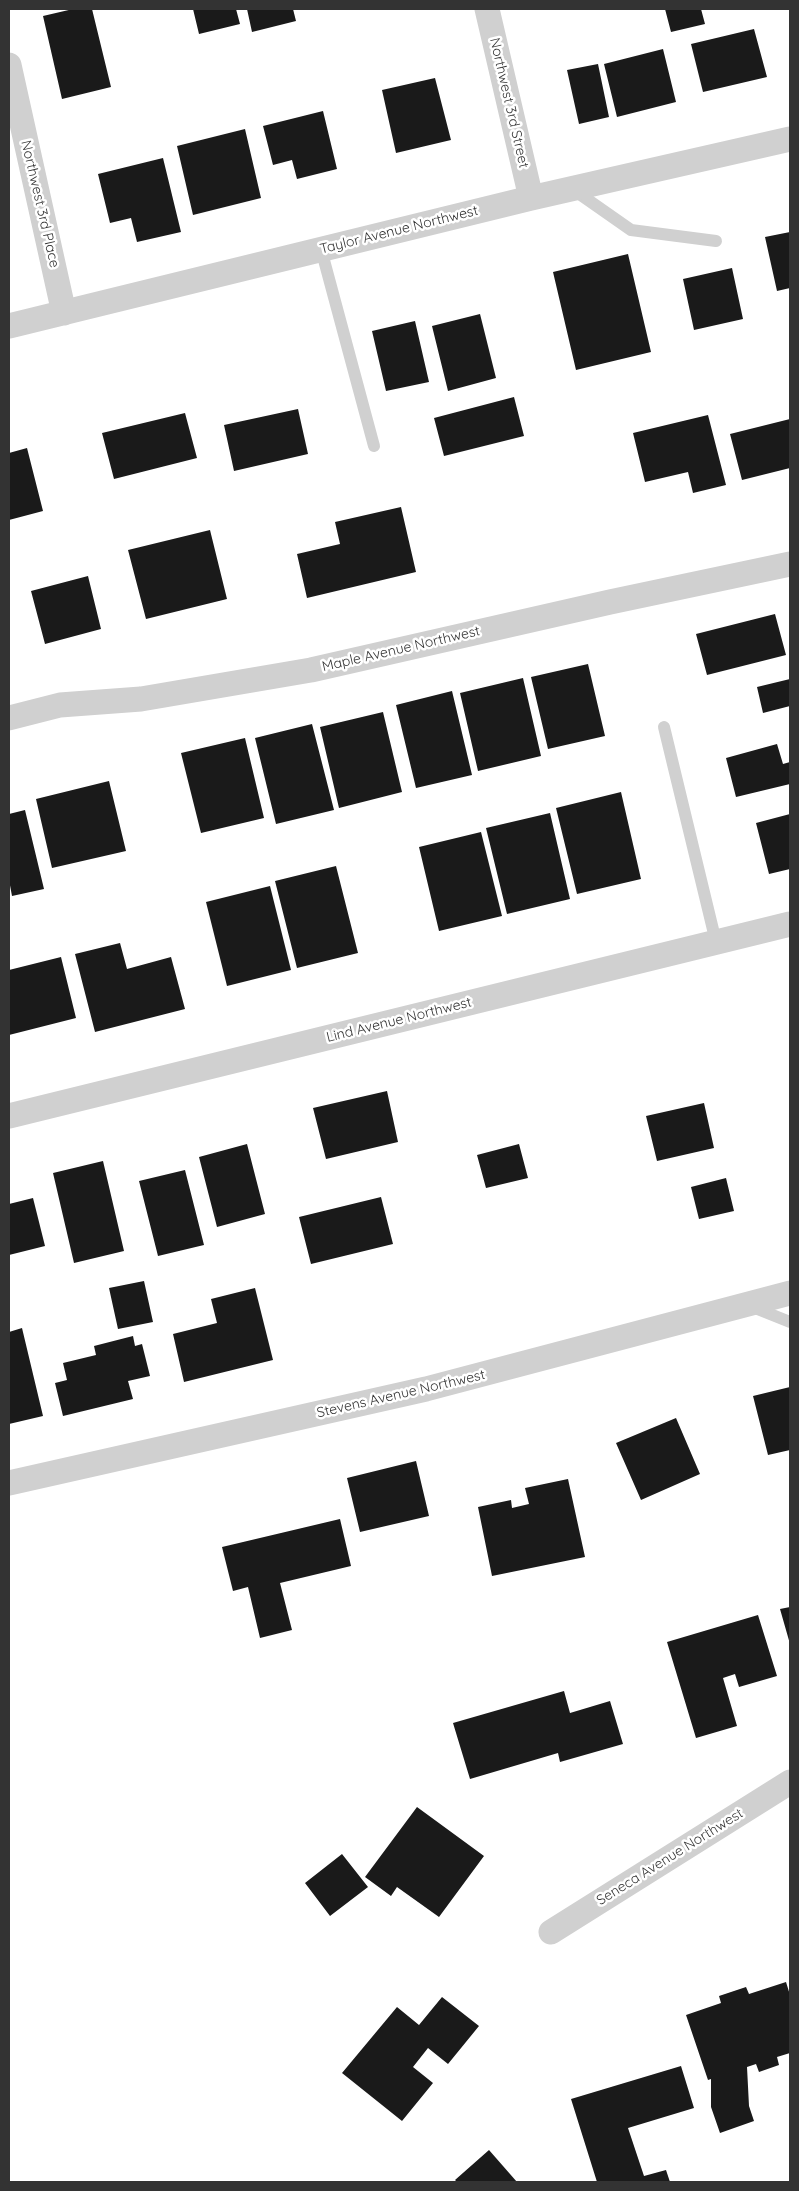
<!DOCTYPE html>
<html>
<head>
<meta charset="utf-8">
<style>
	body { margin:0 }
	#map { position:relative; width:799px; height:2191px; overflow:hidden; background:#fff; font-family:Quicksand,sans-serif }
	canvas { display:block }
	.frame { position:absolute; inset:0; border:10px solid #333; pointer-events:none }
</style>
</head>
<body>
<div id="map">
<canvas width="799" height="2191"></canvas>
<div class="frame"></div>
</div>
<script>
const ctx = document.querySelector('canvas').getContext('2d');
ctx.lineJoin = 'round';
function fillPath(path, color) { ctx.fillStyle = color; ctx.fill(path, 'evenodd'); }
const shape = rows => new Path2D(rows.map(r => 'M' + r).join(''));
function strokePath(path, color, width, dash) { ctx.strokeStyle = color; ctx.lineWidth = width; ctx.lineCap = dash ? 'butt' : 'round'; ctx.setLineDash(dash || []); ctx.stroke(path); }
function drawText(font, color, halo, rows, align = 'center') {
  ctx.font = font + ' Quicksand,sans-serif'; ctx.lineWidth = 5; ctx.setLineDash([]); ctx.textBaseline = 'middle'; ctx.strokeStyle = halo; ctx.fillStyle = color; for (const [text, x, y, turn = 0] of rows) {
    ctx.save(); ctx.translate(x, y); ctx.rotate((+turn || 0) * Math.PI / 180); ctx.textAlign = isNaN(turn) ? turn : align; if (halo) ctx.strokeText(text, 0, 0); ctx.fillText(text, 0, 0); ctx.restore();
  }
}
const building = shape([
	[73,9,92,9,111,87,62,99,43,16],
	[193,9,236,9,240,24,199,34],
	[247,9,293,9,296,21,252,32],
	[665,9,701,9,705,24,671,32],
	[754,29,767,77,703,92,691,44],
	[663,49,676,102,617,117,604,64],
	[598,64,609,117,579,124,567,70],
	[435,78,451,140,396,153,382,90],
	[323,111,337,169,297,179,292,160,273,165,263,126],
	[245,129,261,198,193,215,177,146],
	[163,158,181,232,137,242,131,218,110,223,98,174],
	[790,232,790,288,777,291,765,237],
	[628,254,651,352,576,370,553,272],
	[732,268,743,319,694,330,683,279],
	[480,314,496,378,448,391,432,326],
	[415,321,429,382,386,391,372,331],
	[514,397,524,436,444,456,434,418],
	[298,409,308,454,234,471,224,425],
	[185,413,197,458,114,479,102,433],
	[708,415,726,485,693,493,688,472,645,482,633,433],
	[790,419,790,468,742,480,730,434],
	[27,448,43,511,9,520,9,453],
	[401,507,416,572,307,598,297,554,340,544,335,522],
	[210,530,227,599,146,619,128,550],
	[88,576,101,629,45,644,31,591],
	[775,614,786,655,707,675,696,634],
	[588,664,605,736,548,749,531,677],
	[523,678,541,756,478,771,460,693],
	[790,679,790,706,763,713,757,687],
	[452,691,472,775,416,788,396,705],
	[383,712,402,792,339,808,320,727],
	[312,724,334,810,276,824,255,738],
	[245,738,264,818,201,833,181,753],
	[777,744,783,764,790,762,790,784,736,797,726,758],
	[109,781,126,851,52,868,36,799],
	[621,792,641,879,577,894,556,808],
	[25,810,44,889,12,896,9,880,9,814],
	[550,813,570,899,507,914,486,828],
	[790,814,790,869,769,874,756,823],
	[481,832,502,916,439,931,419,847],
	[336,866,358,953,297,968,275,881],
	[270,886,291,970,227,986,206,902],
	[120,943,127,969,171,957,185,1009,95,1032,75,954],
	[61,957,76,1018,9,1035,9,970],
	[387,1091,398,1142,326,1159,313,1108],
	[704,1103,714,1148,657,1161,646,1116],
	[247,1144,265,1214,217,1227,199,1157],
	[519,1144,528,1178,486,1188,477,1155],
	[103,1161,124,1251,74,1263,53,1173],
	[185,1170,204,1245,158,1256,139,1181],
	[726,1178,734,1211,699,1219,691,1187],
	[381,1197,393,1244,311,1264,299,1217],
	[33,1198,45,1246,9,1255,9,1204],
	[144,1281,153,1322,118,1329,109,1288],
	[255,1288,273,1360,184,1382,173,1334,217,1323,211,1299],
	[22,1328,43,1416,9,1424,9,1332],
	[133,1336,135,1346,142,1344,150,1376,128,1381,133,1399,63,1416,55,1383,67,1380,63,1363,96,1355,94,1346],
	[790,1387,790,1450,768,1455,753,1396],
	[676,1418,700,1474,641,1500,616,1443],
	[416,1461,429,1516,360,1532,347,1478],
	[568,1479,585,1557,492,1576,478,1507,511,1500,512,1508,529,1504,525,1488],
	[340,1519,351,1566,280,1583,292,1630,260,1638,248,1587,233,1591,222,1547],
	[790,1607,790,1644,780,1609],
	[758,1615,777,1676,739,1687,735,1674,723,1678,737,1726,696,1738,667,1642],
	[564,1691,570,1713,610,1701,623,1744,560,1762,558,1753,470,1779,453,1723],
	[417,1807,484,1856,439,1917,397,1887,391,1896,365,1877],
	[342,1854,368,1887,330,1916,305,1883],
	[786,1982,790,1995,790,2053,777,2057,779,2065,759,2072,756,2064,747,2067,749,2106,754,2121,720,2133,711,2107,711,2079,708,2080,686,2015,721,2003,719,1996,746,1987,749,1994],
	[442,1997,479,2026,448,2064,428,2048,413,2067,433,2083,402,2121,342,2073,397,2007,419,2025],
	[681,2066,694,2108,628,2128,644,2176,666,2170,670,2182,597,2182,571,2099],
	[489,2150,517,2182,457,2182,455,2180]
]);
const lane = shape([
	[571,188,631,230,716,241],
	[321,249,374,446],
	[664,727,716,942],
	[750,1306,790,1322]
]);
const street = shape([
	[487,9,531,198],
	[9,65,64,313],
	[9,326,531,198,790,139],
	[9,718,60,705,141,699,311,670,610,602,790,564],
	[9,1116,790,924],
	[9,1483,426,1389,790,1293],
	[551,1932,790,1782]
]);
const streetNames = [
	["Northwest 3rd Street",509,103,77],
	["Northwest 3rd Place",40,204,77],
	["Taylor Avenue Northwest",399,230,-14],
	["Maple Avenue Northwest",401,649,-13],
	["Lind Avenue Northwest",399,1020,-14],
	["Stevens Avenue Northwest",401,1394,-13],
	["Seneca Avenue Northwest",670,1857,-32]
];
fillPath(building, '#1a1a1a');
strokePath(lane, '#d0d0d0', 12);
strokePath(street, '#d0d0d0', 25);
drawText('14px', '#333', '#fff', streetNames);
</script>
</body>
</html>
